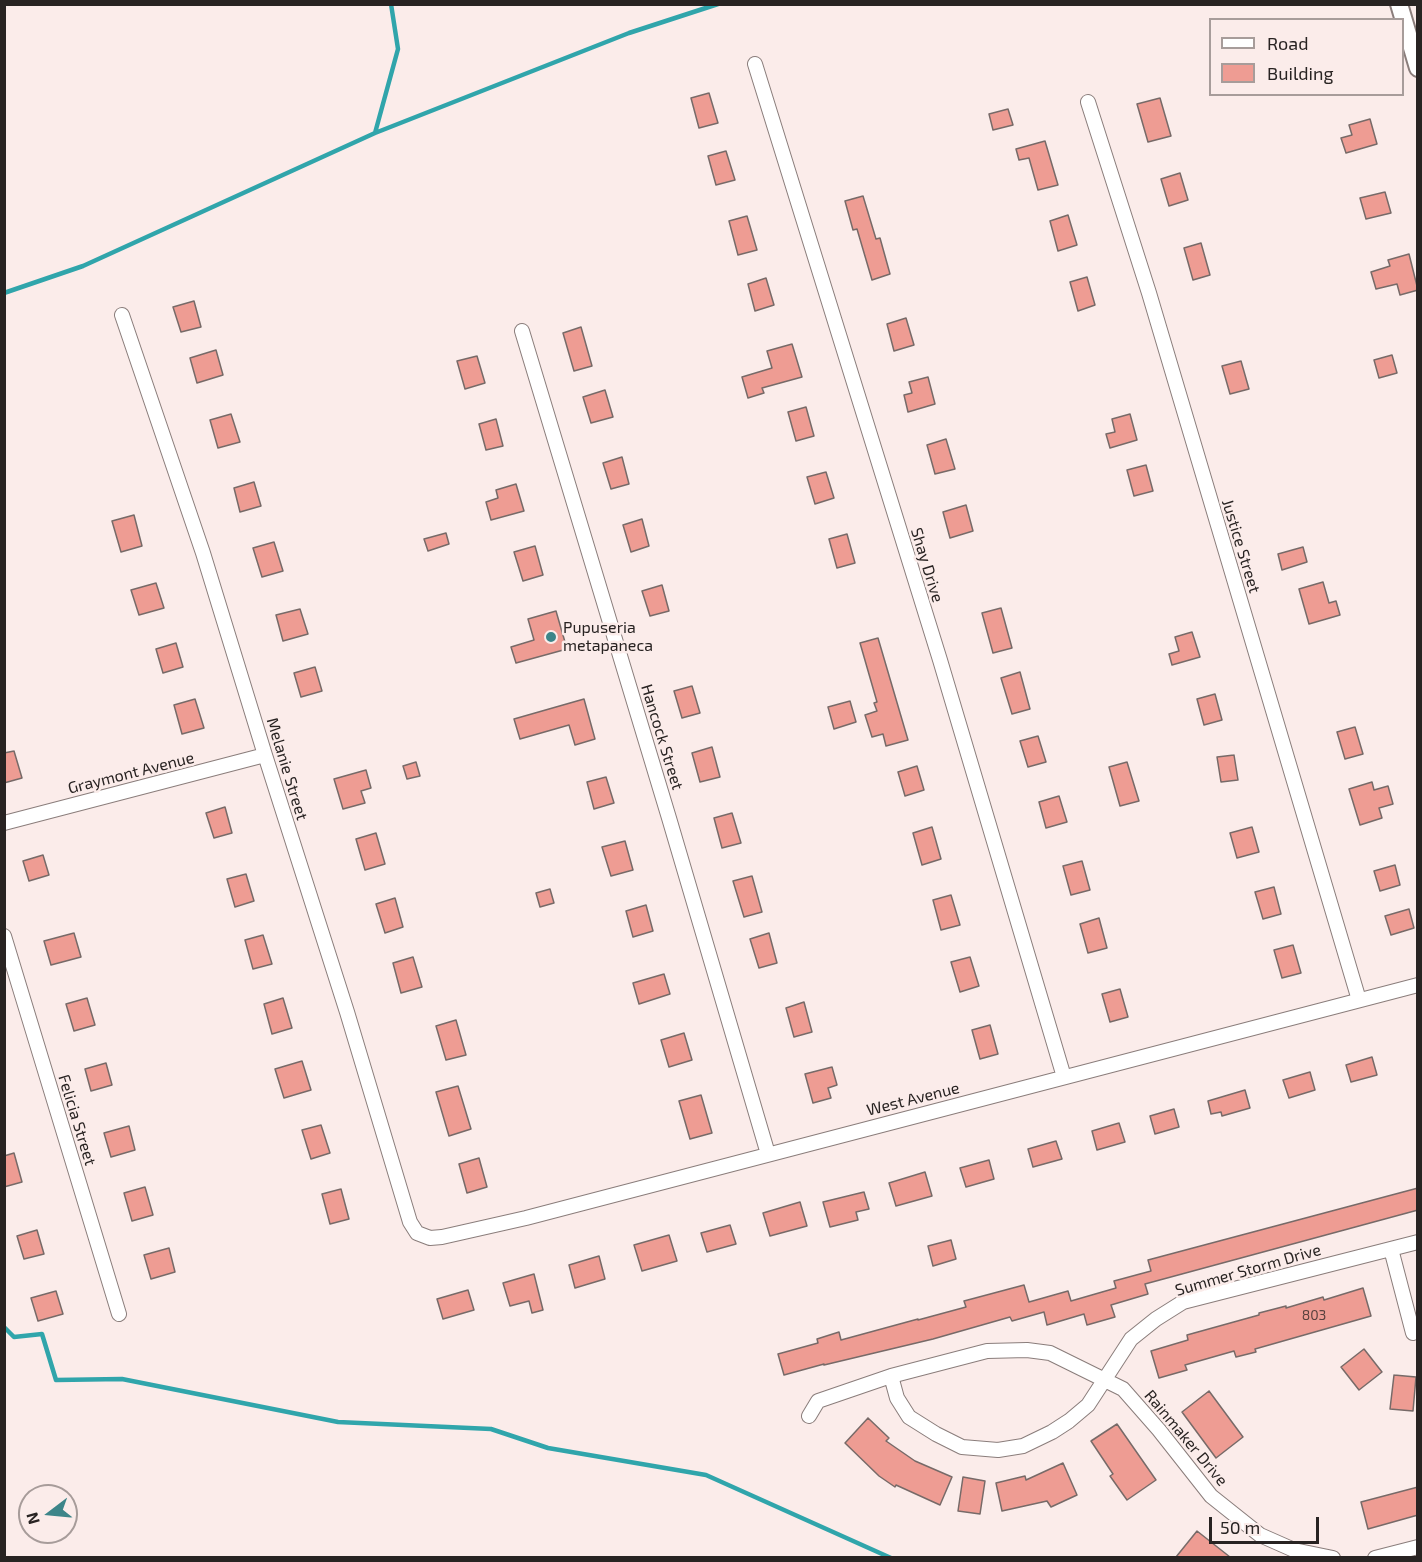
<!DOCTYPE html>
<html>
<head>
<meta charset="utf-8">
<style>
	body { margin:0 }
	#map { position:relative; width:1422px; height:1562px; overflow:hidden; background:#fbecea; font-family:"Exo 2",sans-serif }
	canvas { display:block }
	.frame { position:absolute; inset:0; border:6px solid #282322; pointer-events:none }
	.legend { position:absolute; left:1209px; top:18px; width:195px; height:78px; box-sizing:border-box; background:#fbecea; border:2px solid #a79c9a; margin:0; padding:8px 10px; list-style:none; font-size:18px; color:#282322 }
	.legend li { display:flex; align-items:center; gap:12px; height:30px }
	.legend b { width:30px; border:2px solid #a79c9a }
	.north { position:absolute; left:18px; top:1484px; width:60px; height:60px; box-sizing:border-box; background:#fbecea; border:2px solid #a79c9a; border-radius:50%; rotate:254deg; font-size:16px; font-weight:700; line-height:24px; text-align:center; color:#282322 }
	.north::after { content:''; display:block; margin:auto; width:21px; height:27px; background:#3d8589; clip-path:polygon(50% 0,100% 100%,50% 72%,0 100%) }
	.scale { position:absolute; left:1209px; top:1517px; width:110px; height:27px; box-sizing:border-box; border:3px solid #282322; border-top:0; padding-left:8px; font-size:18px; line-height:21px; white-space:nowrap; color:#282322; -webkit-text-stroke:4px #fbecea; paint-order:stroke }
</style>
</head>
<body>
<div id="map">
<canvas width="1422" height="1562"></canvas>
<div class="frame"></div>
<ul class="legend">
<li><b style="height:8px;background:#fff"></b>Road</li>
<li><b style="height:16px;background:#ee9c93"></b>Building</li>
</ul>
<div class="north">N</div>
<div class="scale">50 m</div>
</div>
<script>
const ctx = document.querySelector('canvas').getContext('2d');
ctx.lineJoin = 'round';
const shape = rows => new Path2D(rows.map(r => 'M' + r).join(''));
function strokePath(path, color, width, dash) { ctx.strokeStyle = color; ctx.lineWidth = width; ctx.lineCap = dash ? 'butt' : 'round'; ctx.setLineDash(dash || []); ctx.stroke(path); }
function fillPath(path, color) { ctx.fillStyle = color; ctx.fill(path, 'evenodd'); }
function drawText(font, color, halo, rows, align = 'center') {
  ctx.font = font + ' "Exo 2",sans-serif'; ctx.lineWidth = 5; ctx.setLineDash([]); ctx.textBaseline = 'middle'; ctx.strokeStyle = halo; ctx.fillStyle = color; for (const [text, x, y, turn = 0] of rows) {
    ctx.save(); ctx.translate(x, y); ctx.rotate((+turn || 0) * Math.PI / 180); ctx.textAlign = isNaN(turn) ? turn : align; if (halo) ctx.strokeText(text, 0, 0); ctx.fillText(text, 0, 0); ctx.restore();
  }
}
const stream = shape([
	[375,133,398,49,391,4],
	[4,293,83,266,375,133,629,33,718,4],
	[4,1327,14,1337,42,1334,56,1380,122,1379,338,1422,491,1429,548,1448,706,1475,891,1558]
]);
const building = shape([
	[709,93,718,123,699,128,691,98,709,93],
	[1160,98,1171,136,1148,142,1137,104,1160,98],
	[1008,109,1013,125,993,130,989,114,1008,109],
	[1370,119,1377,144,1346,153,1341,138,1352,135,1349,125,1370,119],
	[1045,141,1058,185,1038,190,1029,158,1019,160,1016,149,1045,141],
	[726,151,735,180,716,185,708,156,726,151],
	[1180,173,1188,200,1169,206,1161,179,1180,173],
	[1385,192,1391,213,1366,219,1360,198,1385,192],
	[863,196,876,239,880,238,890,274,872,280,857,229,853,230,845,201,863,196],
	[1068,215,1077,245,1058,251,1050,221,1068,215],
	[747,216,757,250,738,255,729,221,747,216],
	[1201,243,1210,275,1193,280,1184,248,1201,243],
	[1409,254,1418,290,1400,295,1397,284,1376,289,1371,272,1390,266,1388,260,1409,254],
	[1087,277,1095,305,1078,311,1070,282,1087,277],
	[766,278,774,305,755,311,748,284,766,278],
	[194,301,201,327,181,332,173,307,194,301],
	[906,318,914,345,894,351,887,324,906,318],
	[581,327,592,366,574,371,563,333,581,327],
	[792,344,802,377,762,388,764,393,748,398,742,377,772,368,767,351,792,344],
	[216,350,223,375,197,383,190,358,216,350],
	[1392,355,1397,373,1379,378,1374,360,1392,355],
	[477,356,485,383,465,389,457,361,477,356],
	[1241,361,1249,389,1230,394,1222,366,1241,361],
	[928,377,935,404,908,412,904,395,912,393,909,382,928,377],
	[605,390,613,417,591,423,583,397,605,390],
	[806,407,814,436,796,441,788,412,806,407],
	[231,414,240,442,218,448,210,420,231,414],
	[1130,414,1137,440,1110,448,1106,434,1115,432,1112,419,1130,414],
	[496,419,503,446,486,450,479,424,496,419],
	[946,439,955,469,935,474,927,445,946,439],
	[622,457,629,484,611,489,603,463,622,457],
	[1146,465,1153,491,1134,496,1127,470,1146,465],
	[826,472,834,498,815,504,807,477,826,472],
	[254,482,261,506,240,512,234,488,254,482],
	[516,484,524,511,491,520,486,502,498,498,496,490,516,484],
	[966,505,973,531,950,538,943,512,966,505],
	[134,515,142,546,121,552,112,521,134,515],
	[642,519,649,546,631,552,623,525,642,519],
	[446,533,449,544,428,551,424,539,446,533],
	[847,534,855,563,837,568,829,539,847,534],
	[274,542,283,571,262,577,253,548,274,542],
	[535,546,543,575,523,581,514,552,535,546],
	[1303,547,1307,562,1282,570,1278,554,1303,547],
	[1323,582,1329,603,1336,601,1340,615,1309,624,1299,589,1323,582],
	[156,583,164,608,139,615,131,590,156,583],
	[662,585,669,611,650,616,642,591,662,585],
	[1001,608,1012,648,993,653,982,613,1001,608],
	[300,609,308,634,283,641,276,615,300,609],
	[556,611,567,649,516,663,511,647,534,640,528,619,556,611],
	[1192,632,1200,657,1172,665,1169,654,1179,651,1175,637,1192,632],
	[878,638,908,740,886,746,883,734,872,737,865,715,877,711,874,703,877,702,860,643,878,638],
	[176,643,183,667,163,673,156,649,176,643],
	[315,667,322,691,301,697,294,673,315,667],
	[1020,672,1030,709,1012,714,1001,678,1020,672],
	[692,686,700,713,682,718,674,691,692,686],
	[1215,694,1222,720,1204,725,1197,699,1215,694],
	[195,699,204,728,182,734,174,705,195,699],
	[584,699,595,739,575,745,569,725,520,739,514,719,584,699],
	[850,701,856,722,834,729,828,707,850,701],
	[1355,727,1363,754,1345,759,1337,732,1355,727],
	[1038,736,1046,762,1028,767,1020,741,1038,736],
	[712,747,720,777,700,782,692,753,712,747],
	[14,751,22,778,4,783,4,753,14,751],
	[1234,755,1238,780,1221,782,1217,757,1234,755],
	[416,762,420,776,407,779,403,766,416,762],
	[1127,762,1139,801,1120,806,1109,767,1127,762],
	[917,766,924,790,905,796,898,772,917,766],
	[366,770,371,788,361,791,365,803,343,809,334,779,366,770],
	[606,777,614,803,594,809,587,782,606,777],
	[1372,782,1374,790,1388,786,1393,804,1379,808,1382,818,1360,825,1349,789,1372,782],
	[1059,796,1067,822,1046,828,1039,802,1059,796],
	[225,807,232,833,214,838,206,813,225,807],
	[732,813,741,843,722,848,714,818,732,813],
	[932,827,941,859,922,865,913,833,932,827],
	[1252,827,1259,852,1237,858,1230,833,1252,827],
	[376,833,385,864,365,870,356,839,376,833],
	[625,841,633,870,611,876,602,847,625,841],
	[43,855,49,875,29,881,23,861,43,855],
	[1082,861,1090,890,1071,895,1063,866,1082,861],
	[1395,865,1400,885,1380,891,1374,871,1395,865],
	[246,874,254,901,235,907,227,879,246,874],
	[752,876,762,912,744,917,733,881,752,876],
	[1274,887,1281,914,1263,919,1255,892,1274,887],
	[550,889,554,903,540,907,536,893,550,889],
	[951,895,960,925,941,930,933,900,951,895],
	[395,898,403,927,385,933,376,904,395,898],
	[646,905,653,931,633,937,626,911,646,905],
	[1409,909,1414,928,1391,935,1385,916,1409,909],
	[1099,918,1107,948,1088,953,1080,924,1099,918],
	[74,933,81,957,51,965,44,941,74,933],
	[769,933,777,963,759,968,750,939,769,933],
	[263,935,272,964,253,969,245,940,263,935],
	[1293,945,1301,973,1282,978,1274,950,1293,945],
	[413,957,422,987,401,993,393,963,413,957],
	[970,957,979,986,960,992,951,962,970,957],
	[664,974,670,994,639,1004,633,983,664,974],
	[1120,989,1128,1017,1110,1022,1102,994,1120,989],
	[87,998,95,1025,74,1031,66,1004,87,998],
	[283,998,292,1028,272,1034,264,1004,283,998],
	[804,1002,812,1032,794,1037,786,1008,804,1002],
	[456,1020,466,1055,446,1060,436,1026,456,1020],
	[990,1025,998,1054,980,1059,972,1030,990,1025],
	[684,1033,692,1060,669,1067,661,1040,684,1033],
	[1372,1057,1377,1075,1351,1082,1346,1065,1372,1057],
	[302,1061,311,1090,284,1098,275,1069,302,1061],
	[106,1063,112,1085,91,1091,85,1069,106,1063],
	[832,1067,837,1085,828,1088,831,1098,813,1103,805,1074,832,1067],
	[1310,1072,1315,1090,1289,1098,1283,1080,1310,1072],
	[458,1086,471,1129,449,1136,436,1092,458,1086],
	[1245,1090,1250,1108,1222,1116,1221,1112,1211,1114,1208,1101,1245,1090],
	[701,1095,712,1133,690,1139,679,1101,701,1095],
	[1174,1109,1179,1127,1155,1134,1150,1116,1174,1109],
	[1119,1123,1125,1142,1097,1150,1092,1131,1119,1123],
	[321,1125,330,1153,311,1159,302,1130,321,1125],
	[129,1126,135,1150,111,1157,104,1133,129,1126],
	[1056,1141,1062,1159,1033,1167,1028,1149,1056,1141],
	[14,1153,22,1182,4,1187,4,1156,14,1153],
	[479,1158,487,1187,467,1193,459,1164,479,1158],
	[989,1160,994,1179,966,1187,960,1168,989,1160],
	[925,1172,932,1196,896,1206,889,1183,925,1172],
	[145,1187,153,1215,132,1221,124,1193,145,1187],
	[1418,1188,1418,1210,1145,1284,1148,1294,1111,1305,1115,1317,1087,1325,1084,1314,1047,1325,1044,1312,1012,1321,1010,1317,933,1339,824,1365,824,1364,784,1375,778,1354,818,1343,817,1339,839,1332,841,1340,918,1319,918,1320,966,1307,964,1301,1024,1285,1029,1302,1068,1291,1071,1301,1116,1288,1114,1281,1151,1271,1148,1260,1418,1188],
	[341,1189,349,1219,330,1224,322,1194,341,1189],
	[864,1192,869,1209,856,1212,858,1220,830,1227,823,1202,864,1192],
	[800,1202,807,1226,770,1236,763,1213,800,1202],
	[730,1225,736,1244,707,1252,701,1233,730,1225],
	[37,1230,44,1254,24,1259,17,1236,37,1230],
	[669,1235,677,1261,642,1271,634,1245,669,1235],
	[951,1240,956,1259,933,1266,928,1246,951,1240],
	[169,1248,175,1272,151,1279,144,1255,169,1248],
	[599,1256,605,1279,575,1288,569,1265,599,1256],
	[534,1274,543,1310,532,1313,529,1301,510,1306,503,1283,534,1274],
	[1363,1288,1371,1316,1255,1349,1256,1352,1236,1357,1234,1351,1185,1365,1187,1370,1159,1378,1151,1351,1188,1340,1187,1335,1259,1315,1259,1313,1286,1306,1286,1308,1323,1297,1324,1300,1363,1288],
	[468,1290,474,1310,443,1319,437,1299,468,1290],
	[56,1291,63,1314,38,1321,31,1298,56,1291],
	[1364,1349,1382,1372,1359,1390,1341,1367,1364,1349],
	[1394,1375,1416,1377,1413,1411,1390,1409,1394,1375],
	[1209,1391,1243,1437,1216,1458,1182,1412,1209,1391],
	[868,1418,889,1438,886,1441,915,1461,952,1477,940,1505,896,1485,895,1487,879,1476,845,1443,868,1418],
	[1117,1424,1156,1480,1127,1500,1110,1476,1113,1474,1091,1441,1117,1424],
	[1063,1463,1077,1495,1051,1507,1047,1501,1002,1511,996,1483,1025,1476,1026,1480,1063,1463],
	[963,1477,985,1481,980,1514,958,1511,963,1477],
	[1418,1487,1418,1515,1368,1529,1361,1502,1418,1487],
	[1197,1531,1230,1557,1176,1557,1197,1531]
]);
const minor = shape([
	[755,64,940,660,1064,1077],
	[1088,102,1149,293,1359,1000],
	[122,315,203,553,265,755,347,1012,410,1222,417,1233,430,1238,442,1237,526,1218,1418,985],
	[522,331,669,818,768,1154],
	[4,823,265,755],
	[4,936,119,1314],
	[1391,1249,1413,1333],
	[891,1376,897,1398,909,1417,936,1434,962,1447,998,1450,1023,1446,1052,1432,1069,1421,1088,1405,1131,1339,1156,1319,1183,1302,1418,1242],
	[809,1416,818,1401,891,1376,987,1351,1027,1350,1050,1353,1123,1389,1159,1430,1211,1496,1260,1535,1294,1550,1333,1558],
	[1375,1558,1418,1547]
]);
const tertiary = shape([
	[1399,4,1418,68]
]);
const markers = [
	[551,637,6,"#3d8589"]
];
const numberNames = [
	["803",1314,1315]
];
const streetNames = [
	["Justice Street",1241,546,73],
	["Shay Drive",927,565,73],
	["Hancock Street",662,737,73],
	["Melanie Street",287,769,73],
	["Graymont Avenue",131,773,-14],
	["West Avenue",913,1099,-14],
	["Felicia Street",77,1120,73],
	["Summer Storm Drive",1248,1270,-16],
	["Rainmaker Drive",1186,1438,50]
];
const poiNames = [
	["Pupuseria",563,628],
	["metapaneca",563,646]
];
strokePath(stream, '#30a5ab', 4.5);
fillPath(building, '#ee9c93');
strokePath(building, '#776a68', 1.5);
strokePath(minor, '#8a7d7b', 16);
strokePath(tertiary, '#8a7d7b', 20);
strokePath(minor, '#fff', 14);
strokePath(tertiary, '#fff', 16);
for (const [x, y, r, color] of markers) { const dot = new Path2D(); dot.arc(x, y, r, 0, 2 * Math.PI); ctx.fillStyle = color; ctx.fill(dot); strokePath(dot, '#fbecea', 2); }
drawText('14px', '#5a413e', null, numberNames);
drawText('16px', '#282322', '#fbecea', streetNames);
drawText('16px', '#282322', '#fbecea', poiNames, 'left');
</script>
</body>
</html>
